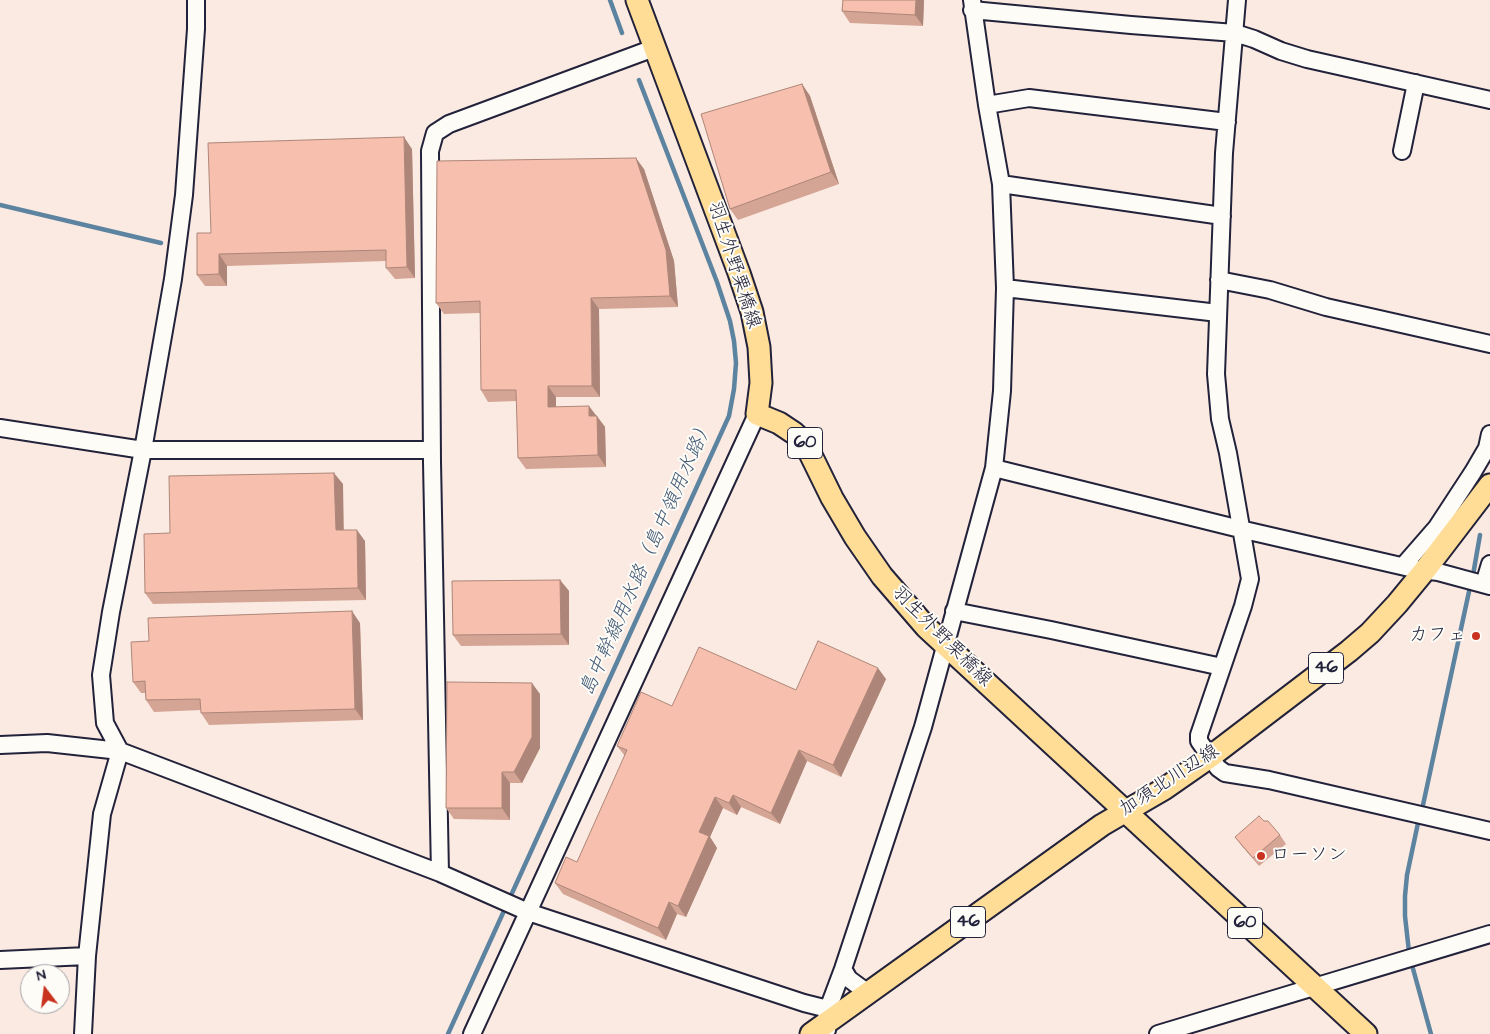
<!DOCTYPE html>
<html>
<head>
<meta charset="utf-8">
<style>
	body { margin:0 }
	#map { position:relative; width:1490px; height:1034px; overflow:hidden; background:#fbeae1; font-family:"Architects Daughter",sans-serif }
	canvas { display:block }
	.north { position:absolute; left:20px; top:964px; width:50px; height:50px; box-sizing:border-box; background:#fdfcf7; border:1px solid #a5a5ac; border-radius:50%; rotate:345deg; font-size:14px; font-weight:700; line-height:20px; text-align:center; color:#22223b }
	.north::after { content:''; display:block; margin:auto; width:18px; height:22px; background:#c8321e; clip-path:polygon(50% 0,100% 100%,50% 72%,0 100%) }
</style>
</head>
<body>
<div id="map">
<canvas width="1490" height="1034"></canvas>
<div class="north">N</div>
</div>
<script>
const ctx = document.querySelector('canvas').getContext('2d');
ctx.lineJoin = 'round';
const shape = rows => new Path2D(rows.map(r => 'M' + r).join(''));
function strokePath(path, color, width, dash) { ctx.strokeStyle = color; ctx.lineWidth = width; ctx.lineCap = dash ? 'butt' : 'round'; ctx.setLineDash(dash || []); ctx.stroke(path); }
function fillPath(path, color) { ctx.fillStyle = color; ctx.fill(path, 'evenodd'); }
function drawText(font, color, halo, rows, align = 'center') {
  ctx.font = font + ' "Architects Daughter","Klee One",sans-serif'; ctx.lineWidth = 4; ctx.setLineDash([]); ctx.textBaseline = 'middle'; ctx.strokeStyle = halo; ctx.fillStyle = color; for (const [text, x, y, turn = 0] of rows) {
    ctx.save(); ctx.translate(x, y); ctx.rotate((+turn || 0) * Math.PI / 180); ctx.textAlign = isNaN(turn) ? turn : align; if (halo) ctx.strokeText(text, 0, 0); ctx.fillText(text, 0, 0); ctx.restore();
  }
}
const stream = shape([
	[610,0,622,33],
	[0,205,161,243],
	[1473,575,1480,535],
	[1423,805,1470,587],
	[1409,952,1405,916,1405,896,1407,875,1418,823],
	[1412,965,1431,1034],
	[448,1034,729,416,734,389,736,363,734,341,730,321,717,282,639,80]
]);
const minor = shape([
	[1237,0,1224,153,1216,374,1220,419,1228,453,1250,579,1243,606,1199,735,1199,741,1218,768,1225,773,1269,780,1490,831],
	[972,10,1131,25,1235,33,1254,39,1281,51,1307,59,1490,100],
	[987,105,1029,98,1227,122],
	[1402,151,1416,83],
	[1001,184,1222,216],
	[1219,280,1270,290,1326,307,1490,344],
	[1005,288,1218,313],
	[0,428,143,450,432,450],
	[994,468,1240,529,1414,569,1438,572,1490,586],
	[1403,566,1437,527,1473,472,1487,448,1490,434],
	[1484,584,1490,564],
	[954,611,1051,630,1222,667],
	[0,745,47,743,120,751,440,873,528,912,804,1003,828,1009],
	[440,873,432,462,430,151,435,133,449,124,654,48],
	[0,960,87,956],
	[843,969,849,979,868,993],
	[827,1030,825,1024,828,1009,843,969,923,727,994,468,1002,391,1005,288,1001,184,987,105,972,0],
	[83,1034,87,956,102,814,120,751,105,723,101,675,111,612,143,450,173,279,184,195,196,29,196,0],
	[472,1034,757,414],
	[1158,1034,1490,934]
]);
const major = shape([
	[637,0,739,273,752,312,759,347,761,383,757,414,779,423,794,433,805,443,832,498,855,537,882,576,926,627,1366,1034],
	[811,1034,1102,825,1164,789,1210,757,1349,651,1370,633,1397,604,1425,570,1490,485]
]);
const wall = shape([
	[843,0,924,0,923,26,850,23,842,11],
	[802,84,810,96,839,184,738,220,730,209],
	[412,149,415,278,395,279,386,268,386,261,227,266,227,286,205,286,197,275,211,233],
	[644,169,674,261,678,307,599,309,600,397,556,397,556,407,597,416,605,427,606,467,526,469,518,458,517,401,488,402,481,390,480,313,444,314,436,303],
	[343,484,343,530,365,541,366,600,153,604,145,593,170,533],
	[560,580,569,591,569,645,461,646,453,635],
	[360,623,363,720,209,725,201,713,201,710,154,712,146,700,145,693,141,693,133,682,149,641],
	[886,679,841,777,807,761,780,824,741,807,737,815,723,808,710,837,717,848,686,917,677,914,666,940,563,894,555,883,577,862,625,756,617,746,672,706],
	[540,694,540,748,522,783,510,783,510,820,454,819,446,808],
	[1264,821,1280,835,1286,844,1259,866,1241,845,1235,837]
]);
const shadedWall = shape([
	[916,0,924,0,923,26,915,15],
	[802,84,810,96,839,184,831,172],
	[404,137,412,149,415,278,407,267],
	[636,158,644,169,674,261,678,307,670,296],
	[219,254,227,266,227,286,219,274],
	[591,298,599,309,600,397,592,386],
	[548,386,556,397,556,419,548,407],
	[589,406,605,427,606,467,598,455,589,416],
	[334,473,343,484,344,541,336,530],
	[357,530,365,541,366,600,358,588],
	[560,580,569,591,569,645,561,634],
	[352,611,360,623,363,720,355,709],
	[878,668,886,679,841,777,833,765],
	[532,683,540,694,540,748,522,783,514,772],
	[799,750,807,761,780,824,771,813],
	[502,772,510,783,510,820,502,808],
	[733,795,741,807,737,815,729,803],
	[715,797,723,808,710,837,717,848,686,917,678,906,699,832],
	[669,902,677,914,666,940,658,928]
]);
const building = shape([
	[843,0,916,0,915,15,842,11,843,0],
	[802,84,831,172,730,209,701,114,802,84],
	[404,137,407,267,386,268,386,250,219,254,219,274,197,275,197,233,211,233,208,143,404,137],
	[636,158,666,250,670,296,591,298,592,386,548,386,548,407,589,406,589,416,597,416,598,455,518,458,516,390,481,390,480,301,436,303,437,161,636,158],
	[334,473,336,530,357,530,358,588,145,593,144,534,170,533,169,476,334,473],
	[560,580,561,634,453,635,452,581,560,580],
	[352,611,355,709,201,713,200,699,146,700,145,681,133,682,131,642,149,641,148,618,352,611],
	[818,641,878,668,833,765,799,750,771,813,733,795,729,803,715,797,699,832,709,836,678,906,669,902,658,928,555,883,566,857,577,862,627,750,617,746,641,692,672,706,699,647,796,690,818,641],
	[447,682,532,683,532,737,514,772,502,772,502,808,446,808,447,682],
	[1259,816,1264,821,1268,821,1280,835,1253,858,1235,837,1259,816]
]);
const markers = [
	[1476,636,5,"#c8321e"],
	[1261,856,5,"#c8321e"]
];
const shields = [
	[805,443,35],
	[1326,668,35],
	[968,922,35],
	[1245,923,35]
];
const shieldNames = [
	["60",805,443],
	["46",1326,668],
	["46",968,922],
	["60",1245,923]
];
const streetNames = [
	["羽生外野栗橋線",733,265,72],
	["羽生外野栗橋線",941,637,45],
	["加須北川辺線",1170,781,-33]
];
const poiNames = [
	["カフェ",1466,636],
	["ローソン",1271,856,"left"]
];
const waterNames = [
	["島中幹線用水路（島中領用水路）",648,558,-66]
];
strokePath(stream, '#5c83a0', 4.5);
strokePath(minor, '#22223b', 20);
strokePath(major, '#22223b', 25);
strokePath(minor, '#fdfcf7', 16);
strokePath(major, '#ffdd96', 21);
fillPath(wall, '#d4a495');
fillPath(shadedWall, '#ad8679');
fillPath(building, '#f7bfad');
strokePath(building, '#ad8679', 1);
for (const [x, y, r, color] of markers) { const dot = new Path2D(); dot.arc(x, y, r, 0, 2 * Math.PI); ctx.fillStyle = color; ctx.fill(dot); strokePath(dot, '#fdfcf7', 2); }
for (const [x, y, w] of shields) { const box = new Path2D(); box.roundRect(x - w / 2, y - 15.5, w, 31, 4); ctx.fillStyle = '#fdfcf7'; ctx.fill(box); strokePath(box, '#22223b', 1); }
drawText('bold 18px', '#22223b', null, shieldNames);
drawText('19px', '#22223b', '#fdfcf7', streetNames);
drawText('19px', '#22223b', '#fdfcf7', poiNames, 'right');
drawText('italic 20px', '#445a76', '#fdfcf7', waterNames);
</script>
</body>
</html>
